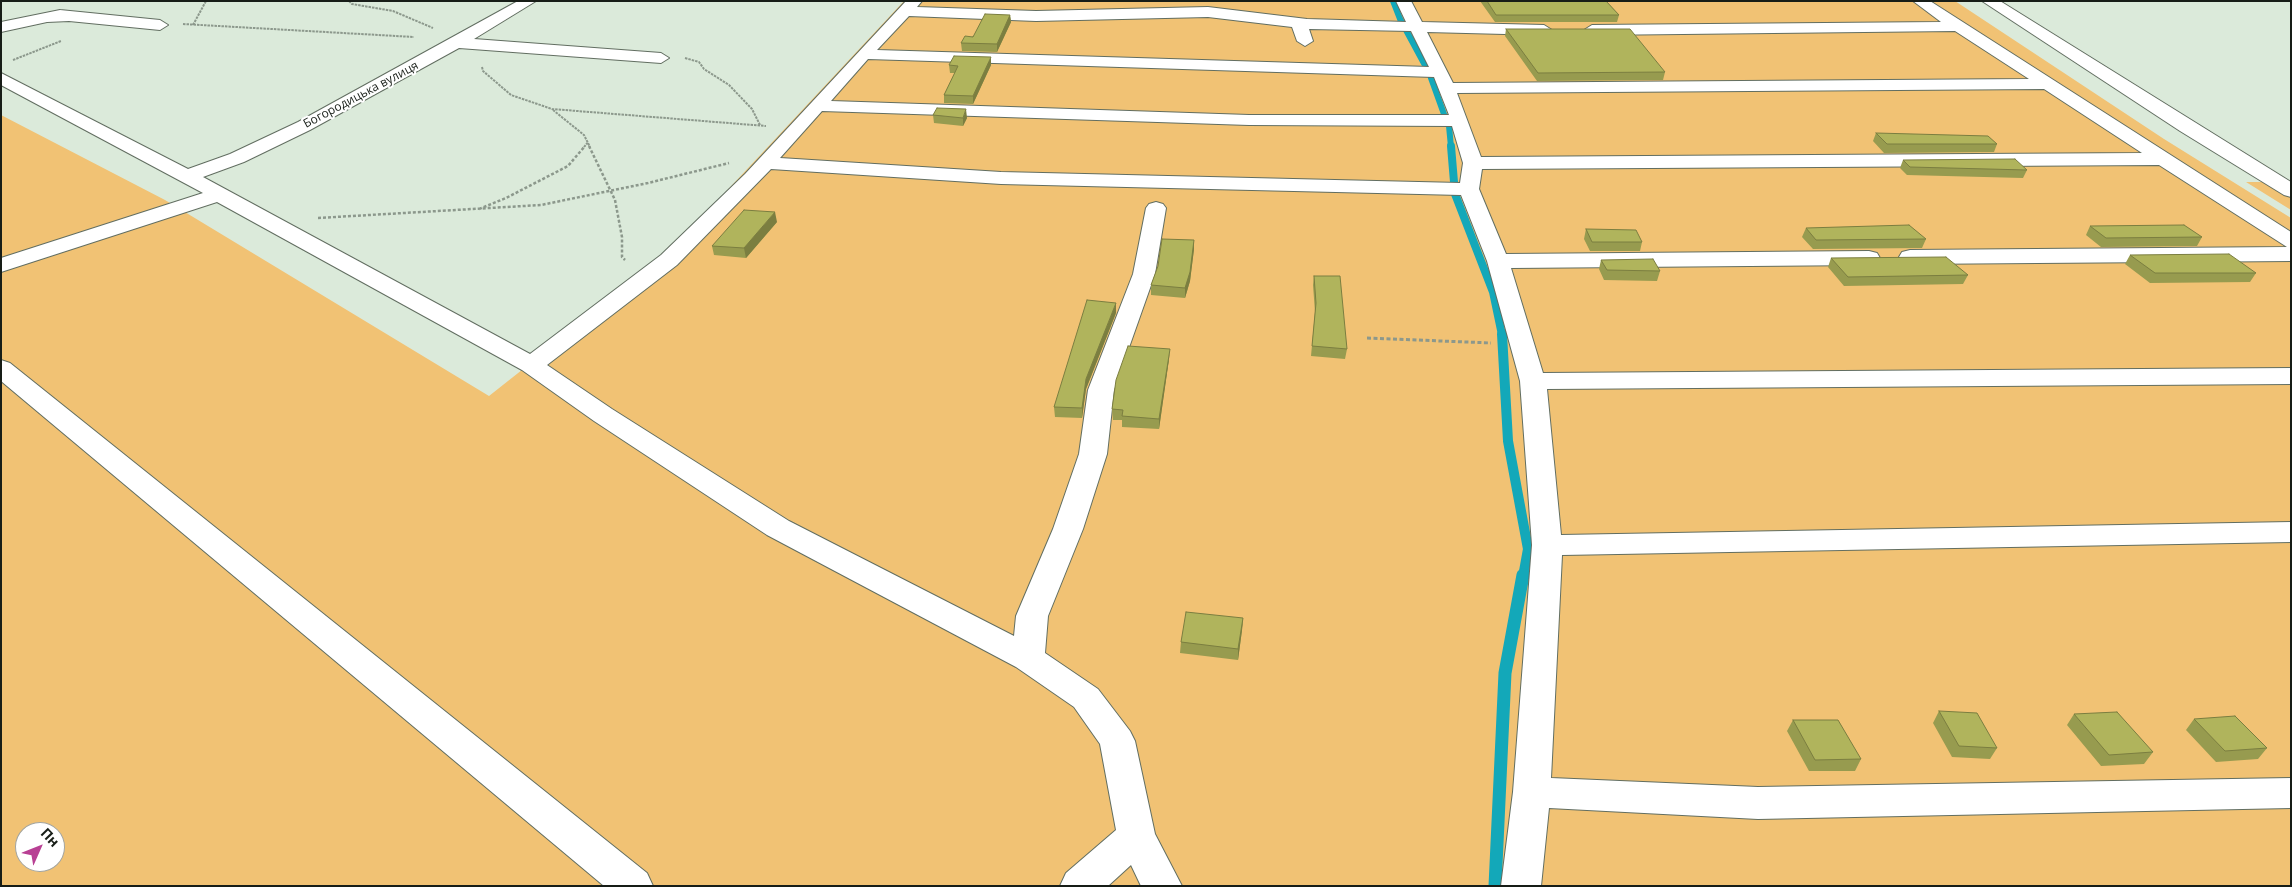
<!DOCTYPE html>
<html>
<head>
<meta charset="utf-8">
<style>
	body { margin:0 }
	#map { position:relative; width:2292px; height:887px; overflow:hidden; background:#dbeada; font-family:"Open Sans",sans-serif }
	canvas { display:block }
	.frame { position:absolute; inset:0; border:2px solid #171d17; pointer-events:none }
	.north { position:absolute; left:15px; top:822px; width:50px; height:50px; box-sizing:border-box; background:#fff; border:1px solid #a2a5a2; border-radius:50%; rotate:46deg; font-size:14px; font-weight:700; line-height:20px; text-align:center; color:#171d17 }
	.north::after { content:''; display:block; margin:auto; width:18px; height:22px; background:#b84094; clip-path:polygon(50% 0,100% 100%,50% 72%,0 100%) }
</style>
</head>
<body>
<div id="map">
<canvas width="2292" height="887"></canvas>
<div class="frame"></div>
<div class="north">Пн</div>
</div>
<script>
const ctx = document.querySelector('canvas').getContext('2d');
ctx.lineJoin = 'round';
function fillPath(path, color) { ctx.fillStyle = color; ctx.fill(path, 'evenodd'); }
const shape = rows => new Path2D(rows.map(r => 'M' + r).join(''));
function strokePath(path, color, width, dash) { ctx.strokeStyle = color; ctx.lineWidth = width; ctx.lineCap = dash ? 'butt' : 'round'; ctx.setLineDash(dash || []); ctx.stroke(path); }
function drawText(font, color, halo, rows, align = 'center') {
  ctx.font = font + ' "Open Sans",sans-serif'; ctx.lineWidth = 4; ctx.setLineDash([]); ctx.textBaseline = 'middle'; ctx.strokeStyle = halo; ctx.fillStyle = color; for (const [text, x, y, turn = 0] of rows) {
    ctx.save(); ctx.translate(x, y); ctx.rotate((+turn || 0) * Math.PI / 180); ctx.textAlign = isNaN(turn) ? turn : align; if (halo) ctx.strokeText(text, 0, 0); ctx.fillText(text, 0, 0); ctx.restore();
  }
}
const green = shape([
	[904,1,1955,1,2164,139,2291,218,2291,886,1,886,1,115,165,200,489,396,665,257],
	[25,832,55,832,55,862,25,862],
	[2246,182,2271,182,2291,194,2291,210]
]);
const streamFar3 = shape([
	[1393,1,1400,19,1427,69],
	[1431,78,1445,117],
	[1449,126,1451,147]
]);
const streamFar2 = shape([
	[1451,146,1455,194,1493,292,1502,335]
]);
const streamFar1 = shape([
	[1502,334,1508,441,1528,549,1523,577]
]);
const stream = shape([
	[1495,886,1505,673,1523,575]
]);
const pathFar2 = shape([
	[349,1,352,4,393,11,433,28],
	[183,24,414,37],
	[193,25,206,1],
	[685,58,699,62,704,69,729,85,752,109,760,125],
	[13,60,61,41],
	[482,67,483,71,511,95,552,109,766,126],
	[553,110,584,135,590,147],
	[584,147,588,142]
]);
const pathFar1 = shape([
	[589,146,615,200,622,237,622,257,625,260],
	[479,209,506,198,568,166,585,146],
	[318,218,541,205,648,183,729,163]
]);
const path = shape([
	[1367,338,1491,343]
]);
const minor = shape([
	[518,1,536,1,474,39,661,53,669,58,661,63,459,48,310,130,244,162,203,177,530,354,661,255,745,174,906,1,922,1,917,7,1036,11,1208,7,1307,19,1406,22,1396,1,1411,1,1422,22,1544,25,1552,30,1544,35,1427,32,1453,83,2029,79,1955,31,1592,35,1584,30,1592,25,1941,22,1913,1,1930,1,2291,232,2291,261,1910,264,1902,262,1899,257,1902,252,1910,250,2287,247,2159,165,1482,169,1479,189,1506,254,1869,251,1877,253,1880,258,1877,263,1869,265,1511,268,1543,373,2291,368,2291,384,1547,389,1561,535,2291,522,2291,542,1562,555,1551,778,1758,787,2291,778,2291,808,1758,819,1549,808,1541,886,1501,886,1513,792,1532,545,1520,381,1487,261,1461,195,1001,184,771,169,677,265,547,365,612,409,789,521,1014,636,1016,616,1053,529,1079,454,1088,390,1133,274,1146,208,1149,204,1156,202,1163,204,1166,208,1155,274,1114,390,1107,454,1083,529,1048,616,1045,653,1098,689,1130,731,1135,741,1155,834,1182,886,1141,886,1131,865,1108,886,1060,886,1066,873,1116,830,1100,744,1074,707,1016,667,767,535,594,421,522,370,217,202,1,272,1,258,203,193,1,85,1,73,188,169,230,154,298,122,518,1],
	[909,16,1036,21,1208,17,1292,27,1297,41,1305,46,1313,41,1309,29,1411,31,1429,67,877,50,909,16],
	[868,59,1434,77,1449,115,1249,115,831,101,868,59],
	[2044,89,2142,153,1481,157,1457,93,2044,89],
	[822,111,1249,125,1452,126,1463,163,1460,183,1001,172,780,158,822,111],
	[1982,1,2000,1,2291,182,2291,197,2284,195,2180,131,1982,1],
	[60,10,160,20,168,25,160,30,69,21,47,22,1,32,1,22,60,10],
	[1,360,10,363,647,873,653,886,604,886,1,381,1,360]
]);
const wall = shape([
	[1480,1,1606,1,1619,15,1617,22,1495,22],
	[1010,15,1011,22,997,52,962,51,961,43],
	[1506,29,1665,72,1663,80,1537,81,1505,36],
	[949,65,991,65,973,104,944,103,944,95,955,73,950,73],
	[933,115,967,118,963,126,934,123],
	[1876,133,1997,144,1994,152,1884,153,1873,141],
	[1903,160,2027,170,2023,178,1907,175,1900,168],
	[777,222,746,258,714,255,712,246],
	[2090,226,2202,237,2197,246,2101,247,2086,235],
	[1806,228,1926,239,1922,248,1813,249,1802,237],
	[1586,229,1642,242,1640,251,1590,251,1584,239],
	[1194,249,1190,281,1185,298,1151,295,1151,285],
	[2130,255,2256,273,2250,282,2150,283,2125,264],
	[1831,258,1968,275,1963,284,1844,286,1828,267],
	[1601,260,1660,271,1657,281,1604,280,1599,269],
	[1314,276,1347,349,1345,359,1311,356,1315,312,1313,285],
	[1116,313,1086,389,1082,418,1055,417,1054,407],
	[1169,359,1159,429,1122,427,1122,420,1113,420,1112,409],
	[1243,618,1242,630,1238,660,1180,653,1181,642],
	[1939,711,1997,748,1990,759,1952,757,1933,723],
	[2074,714,2153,752,2144,764,2101,766,2067,725],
	[2194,719,2267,748,2258,759,2216,762,2186,730],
	[1793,720,1861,759,1855,771,1809,771,1787,731]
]);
const shadedWall = shape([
	[1010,15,1011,22,997,52,997,44],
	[991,57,991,65,973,104,973,96],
	[966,109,967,118,963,126,963,118],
	[775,212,777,222,746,258,744,248],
	[1194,240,1194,249,1190,281,1185,298,1185,288],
	[1116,303,1116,313,1086,389,1082,418,1082,408,1086,379],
	[1170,349,1169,359,1159,429,1159,419],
	[1243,618,1242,630,1238,660,1238,649]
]);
const building = shape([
	[1487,1,1606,1,1619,15,1496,15,1487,1],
	[985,14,1010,15,997,44,961,43,965,36,973,37,985,14],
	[1506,29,1630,29,1665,72,1538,73,1506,29],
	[954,56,991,57,973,96,944,95,958,66,949,65,954,56],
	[937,108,966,109,963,118,933,115,937,108],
	[1876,133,1988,136,1997,144,1887,144,1876,133],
	[2015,159,2027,170,1910,167,1903,160,2015,159],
	[744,210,775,212,744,248,712,246,744,210],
	[1909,225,1926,239,1816,240,1806,228,1909,225],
	[2184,225,2202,237,2106,238,2090,226,2184,225],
	[1586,229,1636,230,1642,242,1592,242,1586,229],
	[1162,239,1194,240,1190,272,1185,288,1151,285,1158,266,1162,239],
	[2229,254,2256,273,2155,273,2130,255,2229,254],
	[1946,257,1968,275,1848,277,1831,258,1946,257],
	[1653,259,1660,271,1607,270,1601,260,1653,259],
	[1314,276,1340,276,1347,349,1312,346,1316,303,1314,276],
	[1087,300,1116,303,1086,379,1082,408,1054,407,1087,300],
	[1128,346,1170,349,1159,419,1122,416,1123,410,1112,409,1116,380,1128,346],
	[1186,612,1243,618,1238,649,1181,642,1186,612],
	[1939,711,1977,713,1997,748,1959,746,1939,711],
	[2117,712,2153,752,2109,755,2074,714,2117,712],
	[2235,716,2267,748,2225,751,2194,719,2235,716],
	[1793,720,1838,720,1861,759,1815,760,1793,720]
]);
const farStreetnames = [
	["Богородицька вулиця",361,95,-28]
];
fillPath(green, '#f1c274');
strokePath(streamFar3, '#13a8b9', 6);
strokePath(streamFar2, '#13a8b9', 8);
strokePath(streamFar1, '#13a8b9', 10);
strokePath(stream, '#13a8b9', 13);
strokePath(minor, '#626e61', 2);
strokePath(pathFar2, '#8c988c', 2, [2.5, 1]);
strokePath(pathFar1, '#8c988c', 2.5, [3, 2]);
strokePath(path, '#8c988c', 3, [4, 2.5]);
fillPath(minor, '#fff');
fillPath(wall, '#979b4f');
fillPath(shadedWall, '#7b7e40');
fillPath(building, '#b0b45c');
strokePath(building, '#7b7e40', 1);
drawText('12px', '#171d17', '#fff', farStreetnames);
</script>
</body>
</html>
